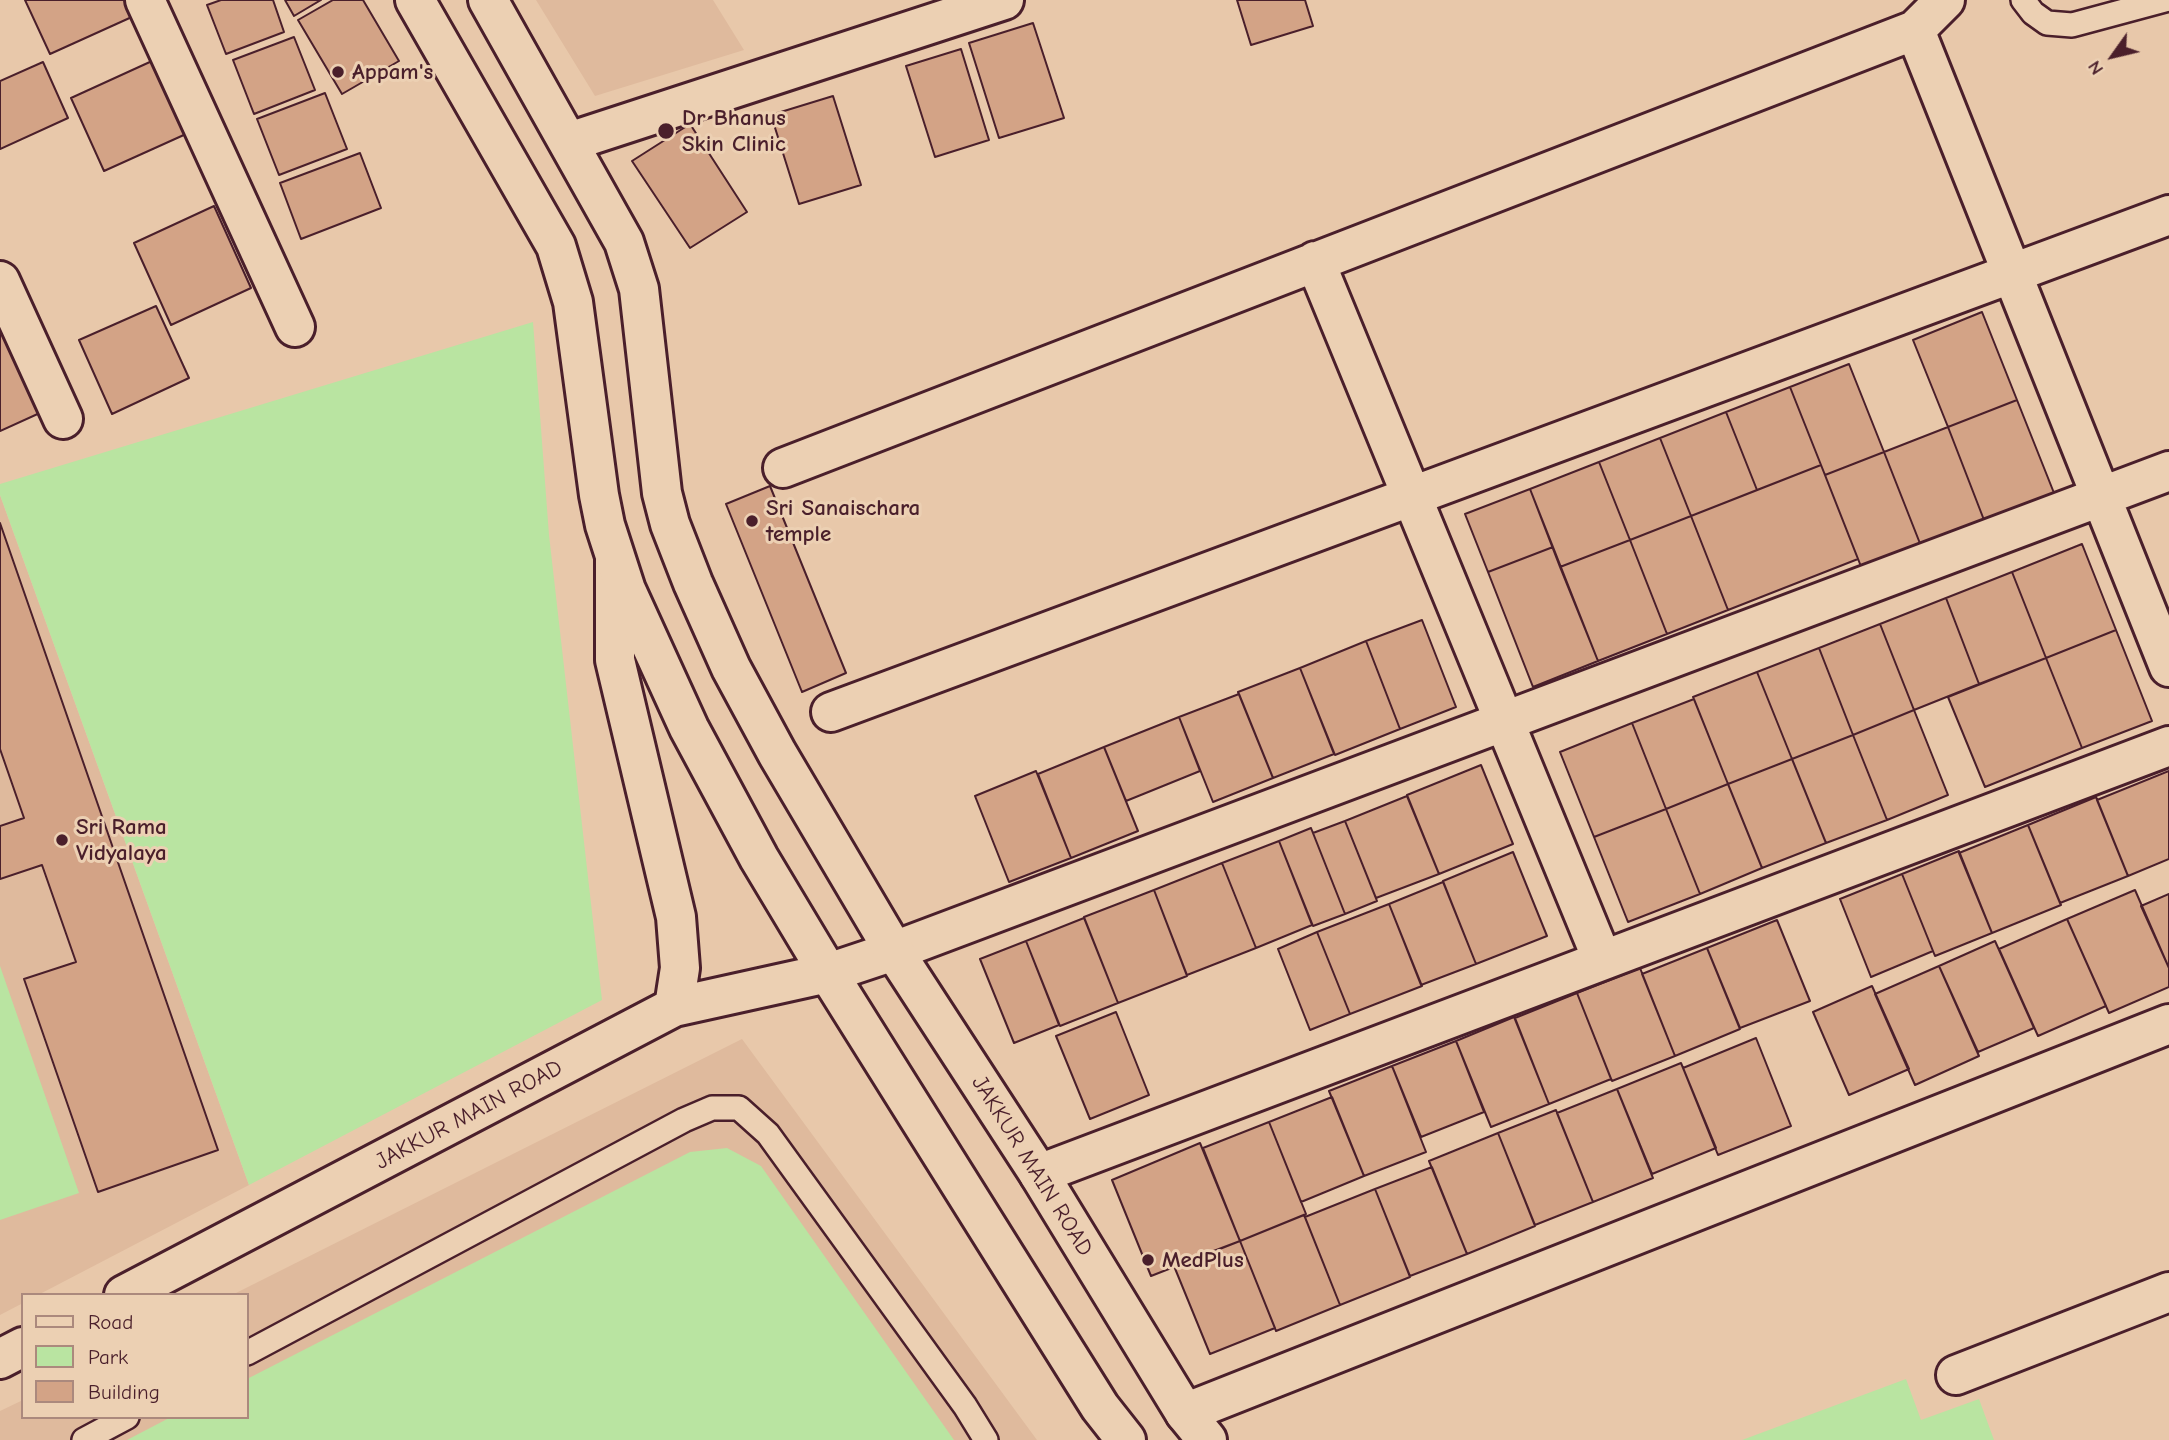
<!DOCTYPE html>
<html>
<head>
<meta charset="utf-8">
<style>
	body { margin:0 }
	#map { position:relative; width:2169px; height:1440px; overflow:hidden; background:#e8c8aa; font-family:"Comic Neue",sans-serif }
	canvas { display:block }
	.legend { position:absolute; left:21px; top:1293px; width:228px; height:126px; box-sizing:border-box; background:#ecd0b3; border:2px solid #ab897d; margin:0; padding:9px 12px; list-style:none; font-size:21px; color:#4a1f2b }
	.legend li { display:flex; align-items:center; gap:14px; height:35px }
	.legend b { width:35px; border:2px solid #ab897d }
	.north { position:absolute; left:2078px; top:21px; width:70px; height:70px; -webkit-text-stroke:5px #ecd0b3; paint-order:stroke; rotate:236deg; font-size:19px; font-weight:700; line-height:28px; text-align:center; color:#4a1f2b }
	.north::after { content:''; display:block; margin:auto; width:24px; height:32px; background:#4a1f2b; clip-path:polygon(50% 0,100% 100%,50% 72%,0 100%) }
</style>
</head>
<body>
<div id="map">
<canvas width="2169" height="1440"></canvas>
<ul class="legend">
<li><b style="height:9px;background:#ecd0b3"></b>Road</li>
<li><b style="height:19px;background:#b9e4a1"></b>Park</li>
<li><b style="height:19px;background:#d3a386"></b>Building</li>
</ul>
<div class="north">N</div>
</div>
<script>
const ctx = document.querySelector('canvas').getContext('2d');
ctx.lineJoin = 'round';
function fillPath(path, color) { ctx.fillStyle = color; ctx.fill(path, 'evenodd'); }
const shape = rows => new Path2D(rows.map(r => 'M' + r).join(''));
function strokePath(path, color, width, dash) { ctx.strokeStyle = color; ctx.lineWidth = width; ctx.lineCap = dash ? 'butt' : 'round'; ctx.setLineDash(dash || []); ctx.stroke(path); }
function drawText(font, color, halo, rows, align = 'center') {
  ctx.font = font + ' "Comic Neue",sans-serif'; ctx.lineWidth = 6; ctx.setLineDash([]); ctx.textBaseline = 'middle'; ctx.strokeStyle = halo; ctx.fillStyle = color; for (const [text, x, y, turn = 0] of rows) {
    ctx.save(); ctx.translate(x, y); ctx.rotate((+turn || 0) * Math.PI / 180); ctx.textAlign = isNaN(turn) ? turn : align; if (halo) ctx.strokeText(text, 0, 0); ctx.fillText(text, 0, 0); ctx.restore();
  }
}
const built = shape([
	[536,0,713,0,744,50,595,96],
	[0,495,249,1185,38,1295,23,1295,23,1303,0,1315],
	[742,1039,1037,1440,0,1440,0,1411,23,1400,23,1417,247,1417,247,1295,232,1295]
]);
const green = shape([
	[533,322,549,535,602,1000,249,1185,0,495,0,484],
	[0,966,79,1193,0,1220],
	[727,1148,761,1166,954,1440,127,1440,171,1417,247,1417,247,1379,690,1152],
	[1906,1379,1921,1420,1979,1399,1994,1440,1742,1440]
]);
const building = shape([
	[25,0,127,0,134,16,50,54,25,0],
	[221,0,273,0,284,32,226,54,207,5,221,0],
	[285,0,321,0,294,16,285,0],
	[333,0,363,0,399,61,342,94,298,20,333,0],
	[1237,0,1305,0,1313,26,1251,45,1237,0],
	[1033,23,1064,118,999,138,969,43,1033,23],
	[294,37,315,90,254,114,233,60,294,37],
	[961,49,989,140,935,157,906,66,961,49],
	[152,61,186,134,104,171,71,98,152,61],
	[43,62,68,118,0,149,0,81,43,62],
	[325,93,347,149,279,175,257,119,325,93],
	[833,96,861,185,799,204,771,115,833,96],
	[690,124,747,212,690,248,632,161,690,124],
	[360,153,381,208,301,239,280,183,360,153],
	[214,206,251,288,171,325,134,243,214,206],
	[156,306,189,378,112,414,79,340,156,306],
	[1982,312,2017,400,1948,427,1913,340,1982,312],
	[0,321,42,412,0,431,0,321],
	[1849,364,1884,452,1825,475,1790,387,1849,364],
	[1790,387,1821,465,1757,490,1726,412,1790,387],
	[2017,400,2054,493,1984,520,1948,427,2017,400],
	[1726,412,1757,490,1691,516,1660,438,1726,412],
	[1948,427,1984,520,1921,546,1884,452,1948,427],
	[1660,438,1691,516,1630,540,1599,462,1660,438],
	[1884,452,1921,546,1862,569,1825,475,1884,452],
	[1599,462,1630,540,1560,567,1530,489,1599,462],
	[1821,465,1858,559,1728,610,1691,516,1821,465],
	[770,486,846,673,802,692,726,504,770,486],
	[1530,489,1553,547,1488,572,1465,514,1530,489],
	[1691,516,1728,610,1667,634,1630,540,1691,516],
	[0,523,218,1150,98,1192,24,979,76,962,42,865,0,879,0,826,24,818,0,749,0,523],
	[1630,540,1667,634,1598,661,1560,567,1630,540],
	[2082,544,2116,630,2046,658,2012,572,2082,544],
	[1553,547,1598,661,1533,687,1488,572,1553,547],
	[2012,572,2046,658,1979,684,1946,598,2012,572],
	[1946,598,1979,684,1914,710,1880,624,1946,598],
	[1422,620,1456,707,1400,729,1366,641,1422,620],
	[1880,624,1914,710,1853,735,1819,648,1880,624],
	[2116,630,2152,721,2082,748,2046,658,2116,630],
	[1366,641,1400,729,1335,755,1300,668,1366,641],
	[1819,648,1853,735,1792,759,1757,672,1819,648],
	[2046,658,2082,748,1985,787,1948,697,2046,658],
	[1300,668,1334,754,1273,778,1238,692,1300,668],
	[1757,672,1792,759,1728,784,1693,697,1757,672],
	[1239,694,1273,778,1213,802,1179,717,1239,694],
	[1694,699,1728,784,1666,809,1632,723,1694,699],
	[1914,710,1948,795,1887,820,1853,735,1914,710],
	[1179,717,1200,771,1126,801,1104,747,1179,717],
	[1632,723,1666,809,1594,837,1560,752,1632,723],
	[1853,735,1887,820,1826,843,1792,759,1853,735],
	[1104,747,1138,831,1071,858,1038,774,1104,747],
	[1792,759,1826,843,1762,868,1728,784,1792,759],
	[1481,765,1513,844,1439,874,1407,795,1481,765],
	[1036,771,1071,858,1009,882,975,796,1036,771],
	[2169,771,2169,859,2128,876,2097,800,2169,771],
	[1728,784,1762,868,1700,894,1666,809,1728,784],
	[1407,796,1439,874,1376,898,1345,821,1407,796],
	[2096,797,2128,876,2060,903,2028,825,2096,797],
	[1666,809,1700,894,1628,922,1594,837,1666,809],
	[1345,821,1377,901,1345,914,1313,833,1345,821],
	[2028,825,2061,905,1992,933,1959,853,2028,825],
	[1311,828,1345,914,1313,926,1279,841,1311,828],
	[1279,841,1312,925,1256,948,1222,863,1279,841],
	[1959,851,1992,933,1935,956,1902,874,1959,851],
	[1513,852,1547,936,1476,964,1443,881,1513,852],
	[1222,863,1256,948,1187,975,1154,890,1222,863],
	[1902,874,1933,951,1871,977,1840,899,1902,874],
	[1443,882,1476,964,1421,985,1389,904,1443,882],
	[1154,890,1187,976,1118,1003,1084,917,1154,890],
	[2135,890,2169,968,2169,987,2109,1013,2067,919,2135,890],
	[2169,894,2169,968,2141,906,2169,894],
	[1389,904,1422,986,1350,1014,1317,932,1389,904],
	[1084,918,1118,1003,1060,1026,1026,941,1084,918],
	[2067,919,2106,1006,2038,1036,1999,949,2067,919],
	[1777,920,1810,1001,1740,1028,1707,948,1777,920],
	[1317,932,1350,1014,1310,1030,1278,949,1317,932],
	[1026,941,1059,1025,1014,1043,980,959,1026,941],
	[1995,941,2034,1028,1978,1052,1939,966,1995,941],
	[1707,948,1740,1029,1675,1056,1642,974,1707,948],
	[1939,966,1979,1056,1915,1085,1875,994,1939,966],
	[1640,968,1675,1056,1612,1081,1577,993,1640,968],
	[1872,986,1909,1069,1849,1095,1813,1012,1872,986],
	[1577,993,1611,1079,1549,1104,1515,1018,1577,993],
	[1116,1012,1149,1095,1090,1119,1056,1036,1116,1012],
	[1514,1017,1549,1104,1491,1127,1456,1041,1514,1017],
	[1756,1038,1791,1126,1718,1155,1683,1068,1756,1038],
	[1456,1041,1484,1112,1421,1137,1392,1066,1456,1041],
	[1681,1063,1716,1148,1652,1174,1617,1089,1681,1063],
	[1392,1066,1426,1152,1364,1176,1329,1091,1392,1066],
	[1617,1089,1653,1178,1593,1202,1557,1113,1617,1089],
	[1332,1097,1364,1176,1301,1202,1269,1122,1332,1097],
	[1556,1110,1593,1202,1535,1225,1498,1133,1556,1110],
	[1269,1122,1306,1214,1240,1241,1203,1148,1269,1122],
	[1498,1133,1535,1226,1467,1254,1429,1161,1498,1133],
	[1200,1143,1240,1241,1151,1276,1112,1180,1200,1143],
	[1432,1167,1467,1254,1410,1276,1375,1189,1432,1167],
	[1375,1189,1410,1277,1340,1305,1305,1217,1375,1189],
	[1304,1215,1340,1305,1276,1331,1240,1241,1304,1215],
	[1240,1241,1275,1328,1210,1354,1174,1266,1240,1241]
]);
const service = shape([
	[2023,0,2033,13,2047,23,2072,25,2165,0],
	[247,1353,684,1120,712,1108,739,1108,768,1134,965,1406,986,1440],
	[84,1440,127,1417]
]);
const minor = shape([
	[145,0,295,327],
	[1945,0,1915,30,2169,667],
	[569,142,1004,0],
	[1315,261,1602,959],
	[0,281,63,419],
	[783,468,1915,30],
	[831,712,2169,215],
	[894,951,2169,471],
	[1039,1174,2169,746],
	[1956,1375,2169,1292],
	[1185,1413,2169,1024]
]);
const tertiary = shape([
	[615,559,615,660,676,917,680,968,674,1007],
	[124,1295,674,1007,828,973,894,951],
	[0,1359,23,1347]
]);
const secondary = shape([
	[415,0,556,246,573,302,599,495,605,525,626,590,689,728,759,858,828,973,1100,1407,1126,1440],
	[488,0,624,242,639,289,662,493,670,524,693,583,731,668,777,753,894,951,1039,1174,1185,1413,1207,1440]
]);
const markers = [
	[338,72,7,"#4a1f2b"],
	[666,131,9,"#4a1f2b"],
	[752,521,7,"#4a1f2b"],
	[62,840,7,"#4a1f2b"],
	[1148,1260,7,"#4a1f2b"]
];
const poiNames = [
	["Appam's",352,72],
	["Dr Bhanus",682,118],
	["Skin Clinic",682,144],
	["Sri Sanaischara",766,508],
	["temple",766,534],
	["Sri Rama",76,827],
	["Vidyalaya",76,853],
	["MedPlus",1162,1260]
];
const streetNames = [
	["JAKKUR MAIN ROAD",469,1115,-28],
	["JAKKUR MAIN ROAD",1032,1166,58]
];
fillPath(built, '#dfba9d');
fillPath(green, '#b9e4a1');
fillPath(building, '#d3a386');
strokePath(building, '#4a1f2b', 2);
strokePath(service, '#4a1f2b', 28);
strokePath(minor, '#4a1f2b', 44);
strokePath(tertiary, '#4a1f2b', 44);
strokePath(secondary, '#4a1f2b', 44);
strokePath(service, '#ecd0b3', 23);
strokePath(minor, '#ecd0b3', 38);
strokePath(tertiary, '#ecd0b3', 38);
strokePath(secondary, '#ecd0b3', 38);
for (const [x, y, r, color] of markers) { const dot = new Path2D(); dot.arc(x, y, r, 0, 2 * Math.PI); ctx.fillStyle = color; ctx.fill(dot); strokePath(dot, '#ecd0b3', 2.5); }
drawText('bold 23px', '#4a1f2b', '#ecd0b3', poiNames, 'left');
drawText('23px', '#4a1f2b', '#ecd0b3', streetNames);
</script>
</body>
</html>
